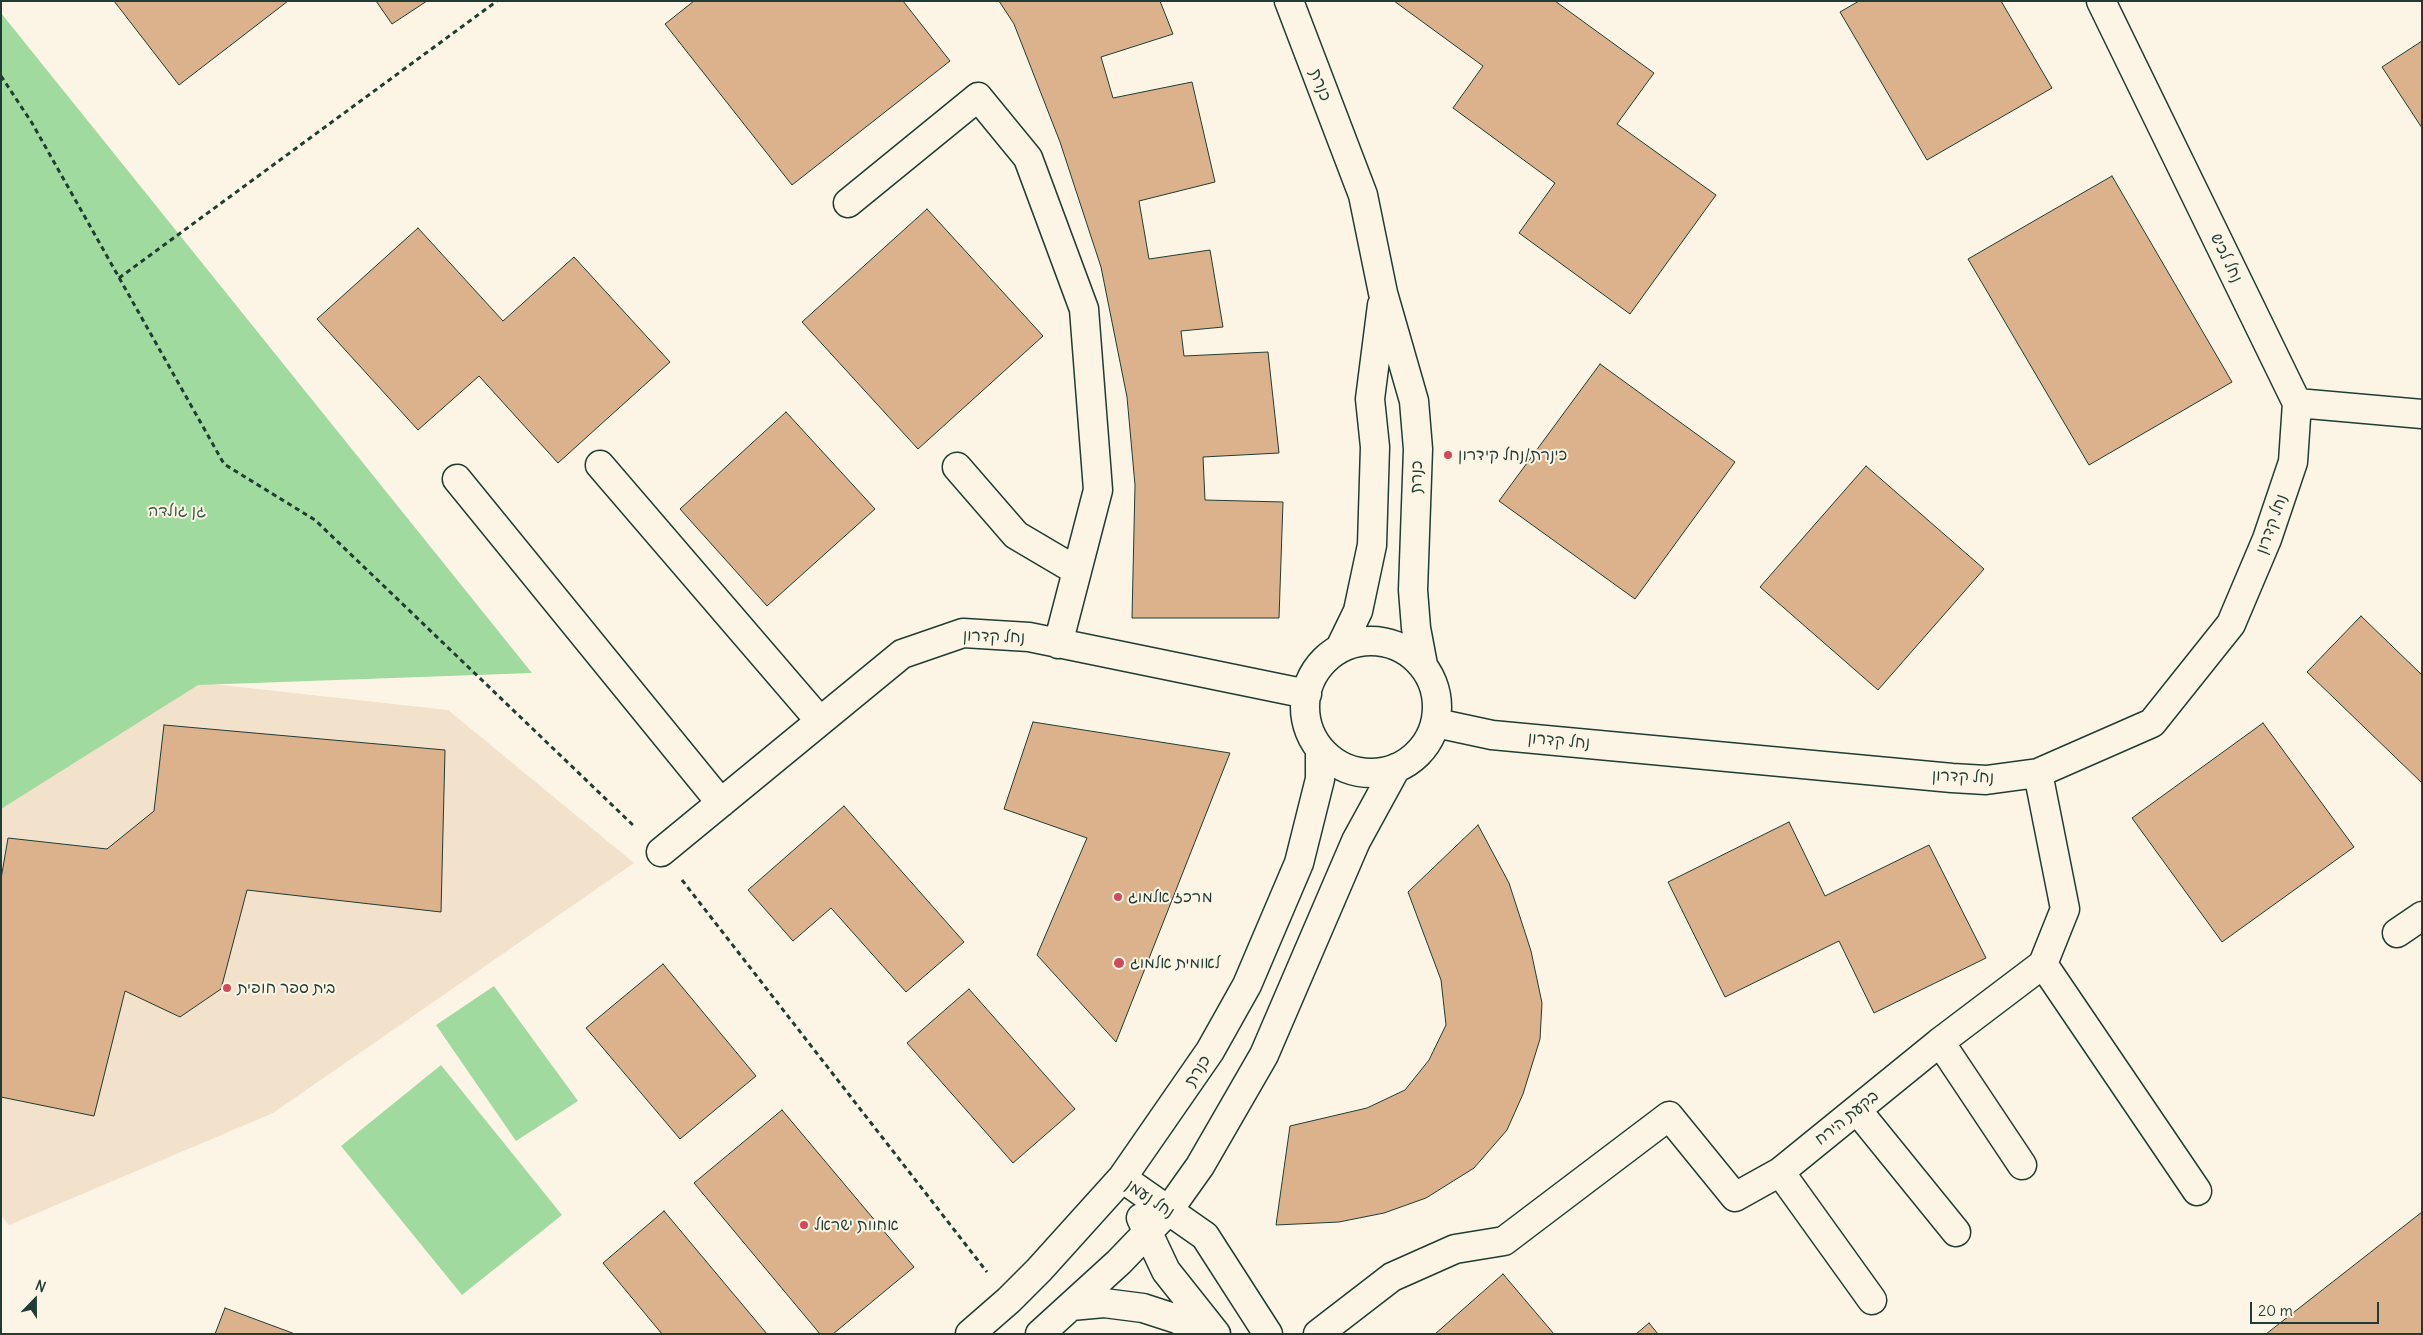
<!DOCTYPE html>
<html>
<head>
<meta charset="utf-8">
<style>
	body { margin:0 }
	#map { position:relative; width:2423px; height:1335px; overflow:hidden; background:#fcf5e5; font-family:Delius,sans-serif }
	canvas { display:block }
	.frame { position:absolute; inset:0; border:2px solid #1f3d34; pointer-events:none }
	.north { position:absolute; left:10px; top:1275px; width:50px; height:50px; -webkit-text-stroke:4px #fcf5e5; paint-order:stroke; rotate:22deg; font-size:14px; font-weight:700; line-height:20px; text-align:center; color:#1f3d34 }
	.north::after { content:''; display:block; margin:auto; width:18px; height:22px; background:#1f3d34; clip-path:polygon(50% 0,100% 100%,50% 72%,0 100%) }
	.scale { position:absolute; left:2250px; top:1302px; width:129px; height:22px; box-sizing:border-box; border:2px solid #1f3d34; border-top:0; padding-left:6px; font-size:15px; line-height:18px; white-space:nowrap; color:#1f3d34; -webkit-text-stroke:4px #fcf5e5; paint-order:stroke }
</style>
</head>
<body>
<div id="map">
<canvas width="2423" height="1335"></canvas>
<div class="frame"></div>
<div class="north">N</div>
<div class="scale">20 m</div>
</div>
<script>
const ctx = document.querySelector('canvas').getContext('2d');
ctx.lineJoin = 'round';
function fillPath(path, color) { ctx.fillStyle = color; ctx.fill(path, 'evenodd'); }
const shape = rows => new Path2D(rows.map(r => 'M' + r).join(''));
function strokePath(path, color, width, dash) { ctx.strokeStyle = color; ctx.lineWidth = width; ctx.lineCap = dash ? 'butt' : 'round'; ctx.setLineDash(dash || []); ctx.stroke(path); }
function drawText(font, color, halo, rows, align = 'center') {
  ctx.font = font + ' Delius,"Playpen Sans Hebrew",sans-serif'; ctx.lineWidth = 4; ctx.setLineDash([]); ctx.textBaseline = 'middle'; ctx.strokeStyle = halo; ctx.fillStyle = color; for (const [text, x, y, turn = 0] of rows) {
    ctx.save(); ctx.translate(x, y); ctx.rotate((+turn || 0) * Math.PI / 180); ctx.textAlign = isNaN(turn) ? turn : align; if (halo) ctx.strokeText(text, 0, 0); ctx.fillText(text, 0, 0); ctx.restore();
  }
}
const built = shape([
	[167,679,448,710,634,863,273,1113,9,1225,1,1215,1,792]
]);
const green = shape([
	[1,13,532,673,198,685,1,809],
	[494,986,578,1101,516,1141,436,1025],
	[441,1065,562,1215,462,1295,341,1146]
]);
const building = shape([
	[114,1,288,1,179,85,114,1],
	[376,1,427,1,392,24,376,1],
	[694,1,903,1,950,61,792,185,665,24,694,1],
	[999,1,1160,1,1173,34,1101,57,1113,98,1192,82,1215,182,1139,201,1149,259,1210,250,1223,327,1181,331,1184,356,1268,352,1279,453,1203,457,1205,500,1283,502,1279,618,1132,618,1135,485,1127,397,1101,267,1060,142,1014,24,999,1],
	[1394,1,1555,1,1654,73,1617,124,1716,195,1630,314,1519,233,1555,183,1453,108,1483,66,1394,1],
	[1859,1,2001,1,2052,88,1927,160,1840,12,1859,1],
	[2422,41,2422,128,2382,67,2422,41],
	[2112,176,2232,382,2089,465,1968,259,2112,176],
	[927,209,1043,336,918,449,802,322,927,209],
	[418,228,503,321,574,257,670,362,558,463,479,376,418,430,317,319,418,228],
	[1600,364,1735,462,1635,599,1499,501,1600,364],
	[786,412,875,509,767,606,680,509,786,412],
	[1866,466,1984,569,1878,690,1760,587,1866,466],
	[2361,616,2422,675,2422,783,2307,672,2361,616],
	[1033,722,1230,753,1116,1042,1037,955,1087,838,1004,809,1033,722],
	[2263,723,2354,847,2222,942,2132,818,2263,723],
	[164,725,445,750,441,912,247,890,221,989,180,1017,125,991,94,1116,1,1097,1,879,8,838,107,849,154,811,164,725],
	[844,806,964,942,906,992,831,908,793,941,748,890,844,806],
	[1789,822,1825,896,1929,845,1986,958,1874,1013,1839,941,1725,997,1668,882,1789,822],
	[1478,825,1509,883,1531,951,1542,1003,1540,1039,1523,1094,1507,1130,1474,1168,1426,1198,1384,1213,1339,1222,1276,1225,1290,1126,1367,1108,1405,1090,1429,1060,1446,1025,1441,980,1408,892,1478,825],
	[663,964,756,1076,680,1139,586,1028,663,964],
	[969,989,1075,1109,1013,1163,907,1043,969,989],
	[782,1110,914,1267,833,1334,820,1334,694,1183,782,1110],
	[664,1211,767,1334,662,1334,603,1263,664,1211],
	[2422,1212,2422,1334,2266,1334,2422,1212],
	[1503,1274,1554,1334,1435,1334,1503,1274],
	[225,1308,295,1334,215,1334,225,1308],
	[1649,1323,1658,1334,1636,1334,1649,1323]
]);
const path = shape([
	[1,76,32,123,224,464,315,520,635,827],
	[119,278,497,1],
	[682,880,987,1272]
]);
const minor = shape([
	[1289,1,1363,195,1383,293,1414,401,1418,449,1413,590,1416,628,1423,665],
	[2101,1,2297,403,2422,414],
	[848,203,978,97,1028,158,1084,309,1098,490,1058,644],
	[600,465,820,721],
	[957,467,1016,535,1077,571],
	[457,479,721,803],
	'1305 707a66 66 0 1 1 132 0a66 66 0 1 1-132 0Z',
	[1340,648,1358,611,1372,545,1375,447,1370,399,1382,305],
	[1436,723,1492,735,1952,778,1986,780,2038,773,2152,723,2231,624,2267,539,2293,462,2297,403],
	[661,852,902,654,963,633,1029,637,1307,694],
	[2397,933,2422,916],
	[2043,964,2197,1191],
	[1940,1042,2022,1165],
	[1857,1110,1956,1232],
	[1780,1172,1872,1300],
	[1122,1178,1205,1236,1268,1334],
	[1141,1218,1166,1271,1216,1334],
	[1071,1306,1104,1303,1143,1308,1177,1319,1208,1334],
	[970,1334,1009,1300,1039,1270,1122,1178,1210,1051,1247,985,1299,863,1320,779,1320,749],
	[1040,1334,1119,1262,1168,1211,1200,1166,1264,1055,1356,841,1396,768],
	[1318,1334,1392,1277,1455,1249,1504,1241,1669,1116,1735,1197,1780,1172,1940,1042,2043,964,2065,909,2038,773]
]);
const markers = [
	[1448,455,5,"#d1495b"],
	[1118,897,5,"#d1495b"],
	[1119,963,6,"#d1495b"],
	[227,988,5,"#d1495b"],
	[804,1225,5,"#d1495b"]
];
const streetNames = [
	["כנרת",1320,85,69],
	["נחל לכיש",2226,258,64],
	["כנרת",1417,477,-88],
	["נחל קדרון",2272,524,-70],
	["נחל קדרון",994,637,2],
	["נחל קדרון",1559,741,5],
	["נחל קדרון",1963,777,2],
	["כנרת",1198,1071,-57],
	["בקעת הירח",1847,1118,-39],
	["נחל נעמן",1150,1199,34]
];
const poiNames = [
	["כינרת/נחל קידרון",1458,455],
	["מרכז אלמוג",1128,897],
	["לאומית אלמוג",1130,963],
	["בית ספר חופית",237,988],
	["אחוות ישראל",814,1225]
];
const parkNames = [
	["גן גולדה",177,511]
];
fillPath(built, '#f2e1cb');
fillPath(green, '#a1da9f');
fillPath(building, '#dcb28d');
strokePath(building, '#1f3d34', 1);
strokePath(minor, '#1f3d34', 31);
strokePath(path, '#1f3d34', 3, [5, 4]);
strokePath(minor, '#fcf5e5', 28);
for (const [x, y, r, color] of markers) { const dot = new Path2D(); dot.arc(x, y, r, 0, 2 * Math.PI); ctx.fillStyle = color; ctx.fill(dot); strokePath(dot, '#fcf5e5', 2); }
drawText('16px', '#1f3d34', '#fcf5e5', streetNames);
drawText('16px', '#1f3d34', '#fcf5e5', poiNames, 'left');
drawText('16px', '#395c49', '#fcf5e5', parkNames);
</script>
</body>
</html>
